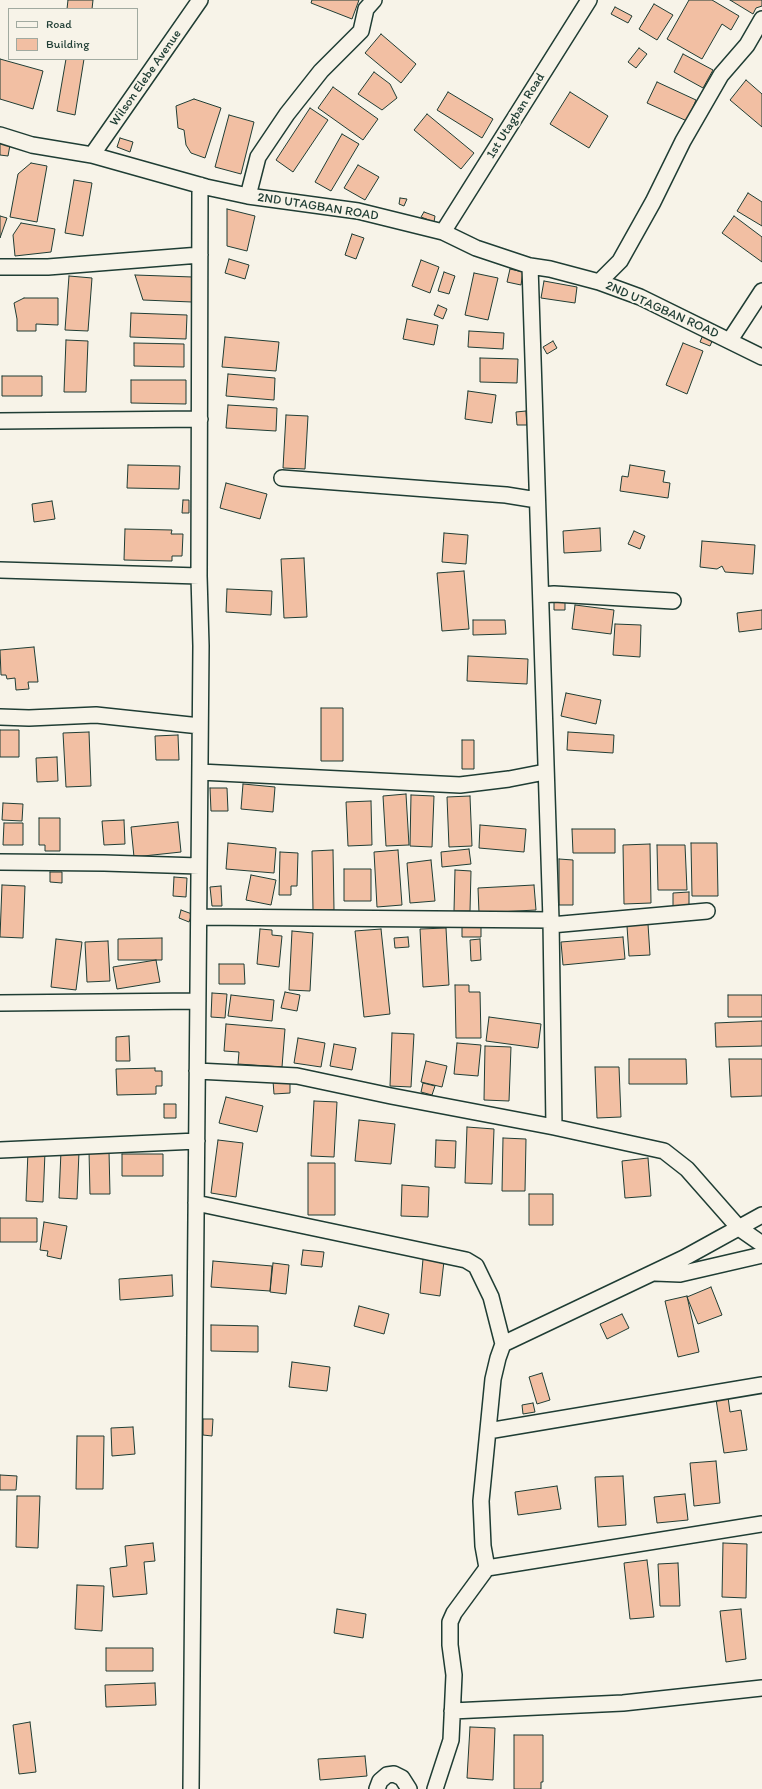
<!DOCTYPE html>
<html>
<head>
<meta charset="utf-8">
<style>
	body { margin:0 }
	#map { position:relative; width:762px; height:1789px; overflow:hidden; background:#f7f3e8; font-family:Itim,sans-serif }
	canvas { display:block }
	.legend { position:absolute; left:8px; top:8px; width:130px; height:52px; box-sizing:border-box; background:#f7f3e8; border:1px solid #a1aaa0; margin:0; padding:5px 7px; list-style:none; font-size:12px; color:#1f3d34 }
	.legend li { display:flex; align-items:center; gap:8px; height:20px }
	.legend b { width:20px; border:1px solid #a1aaa0 }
</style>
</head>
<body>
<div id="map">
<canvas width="762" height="1789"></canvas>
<ul class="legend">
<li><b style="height:5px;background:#f7f3e8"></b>Road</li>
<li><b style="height:11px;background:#f2bfa3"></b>Building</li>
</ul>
</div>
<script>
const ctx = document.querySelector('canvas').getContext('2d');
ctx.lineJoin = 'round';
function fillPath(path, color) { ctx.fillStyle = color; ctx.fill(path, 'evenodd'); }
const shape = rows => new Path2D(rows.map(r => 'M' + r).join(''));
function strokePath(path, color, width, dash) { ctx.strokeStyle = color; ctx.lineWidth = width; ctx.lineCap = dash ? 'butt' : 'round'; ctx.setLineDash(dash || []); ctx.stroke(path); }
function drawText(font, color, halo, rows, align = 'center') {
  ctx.font = font + ' Itim,sans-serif'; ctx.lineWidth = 4; ctx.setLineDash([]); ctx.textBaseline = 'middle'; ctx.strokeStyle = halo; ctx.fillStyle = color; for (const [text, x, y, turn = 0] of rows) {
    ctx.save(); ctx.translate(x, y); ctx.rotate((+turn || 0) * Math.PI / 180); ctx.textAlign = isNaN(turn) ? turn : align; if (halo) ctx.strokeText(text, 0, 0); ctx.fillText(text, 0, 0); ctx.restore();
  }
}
const building = shape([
	[68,0,93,0,92,9,67,9,68,0],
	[312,0,359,0,352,19,311,3,312,0],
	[689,0,712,0,739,16,731,30,722,24,702,59,667,39,689,0],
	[730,0,762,0,762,6,756,8,753,14,730,0],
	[654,4,673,15,657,40,639,29,654,4],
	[615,7,632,16,628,23,611,14,615,7],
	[381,34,416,64,401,83,365,53,381,34],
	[639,48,647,54,636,68,628,62,639,48],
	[683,54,713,70,703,88,674,72,683,54],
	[0,59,43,71,33,109,0,99,0,59],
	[66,59,84,59,75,115,57,111,66,59],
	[374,72,390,84,397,98,382,110,358,94,374,72],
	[746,80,762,94,762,127,730,100,746,80],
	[657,82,696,100,687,121,647,103,657,82],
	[333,87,378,119,363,140,318,108,333,87],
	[448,92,493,119,482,138,437,110,448,92],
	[570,92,608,116,589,148,550,124,570,92],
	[194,99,221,108,205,158,191,153,186,145,184,130,178,128,176,106,194,99],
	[310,108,328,120,293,172,276,160,310,108],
	[427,114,474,153,461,169,414,130,427,114],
	[229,115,254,122,241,174,215,167,229,115],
	[342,134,359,144,331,191,315,182,342,134],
	[120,138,133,142,130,152,117,147,120,138],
	[0,143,10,145,8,156,0,155,0,143],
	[31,163,47,166,37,222,10,217,18,174,31,163],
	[358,165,379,177,365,200,344,188,358,165],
	[74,180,92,183,83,236,65,233,74,180],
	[748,193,762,202,762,226,737,211,748,193],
	[400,198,407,199,404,206,399,204,400,198],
	[227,209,255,216,247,251,227,246,227,209],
	[424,212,435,216,434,222,421,217,424,212],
	[0,216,7,218,0,238,0,216],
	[734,216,762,237,762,262,722,233,734,216],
	[21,223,55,229,51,252,15,256,13,235,21,223],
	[352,234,364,238,356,259,345,255,352,234],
	[229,259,249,265,245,279,225,273,229,259],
	[421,260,439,267,430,293,412,286,421,260],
	[510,269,523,272,521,285,507,282,510,269],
	[444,272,455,276,449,294,438,291,444,272],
	[474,273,498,278,488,320,465,315,474,273],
	[135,275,193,277,192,302,143,300,135,275],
	[69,276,92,278,88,331,65,330,69,276],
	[544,281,577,287,575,303,541,298,544,281],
	[24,298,58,298,58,325,36,324,36,331,17,331,17,319,14,303,24,298],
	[438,305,447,309,443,319,434,315,438,305],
	[131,313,187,315,186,339,130,337,131,313],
	[407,319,438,325,434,345,403,339,407,319],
	[469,331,504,333,503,349,468,347,469,331],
	[703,335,713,339,710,346,700,342,703,335],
	[225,337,279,342,276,371,222,367,225,337],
	[66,340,88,341,86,392,64,392,66,340],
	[553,341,557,348,547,354,543,347,553,341],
	[134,343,184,344,184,367,134,366,134,343],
	[683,343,703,351,687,394,666,385,683,343],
	[480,358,518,359,517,383,480,382,480,358],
	[228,374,275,378,274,400,226,396,228,374],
	[2,376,42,376,42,396,2,396,2,376],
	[131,380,186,380,186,404,131,403,131,380],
	[468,391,496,395,492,423,465,419,468,391],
	[228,405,277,408,276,431,226,428,228,405],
	[526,411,527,425,517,425,516,412,526,411],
	[286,415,308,416,305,469,283,468,286,415],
	[128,465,180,466,179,489,127,488,128,465],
	[630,465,665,471,663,482,670,483,668,498,620,491,622,476,628,477,630,465],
	[226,483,267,494,260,519,220,508,226,483],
	[183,500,189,500,189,513,182,513,183,500],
	[52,501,55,519,34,522,32,504,52,501],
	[600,528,601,551,564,553,563,531,600,528],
	[125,529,172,530,171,534,183,534,182,556,172,556,172,561,124,560,125,529],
	[634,531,645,536,640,549,628,544,634,531],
	[444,533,468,535,466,564,442,562,444,533],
	[702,541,755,545,753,574,725,572,722,566,717,569,700,567,702,541],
	[304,558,307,617,284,618,281,559,304,558],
	[464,571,469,629,442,631,437,573,464,571],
	[227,589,272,591,271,615,226,612,227,589],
	[554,601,565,602,565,610,554,610,554,601],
	[575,605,614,610,611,634,572,629,575,605],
	[762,610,762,629,739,632,737,613,762,610],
	[473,620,505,620,506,634,473,635,473,620],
	[615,624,641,625,640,657,613,655,615,624],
	[34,647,38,682,28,682,29,689,16,690,15,678,7,679,6,675,1,675,0,650,34,647],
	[468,656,528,659,527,684,467,681,468,656],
	[566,693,601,700,596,724,561,716,566,693],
	[321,708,343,708,343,761,321,761,321,708],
	[0,730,19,730,19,757,0,757,0,730],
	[89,732,91,786,66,787,63,733,89,732],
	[568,732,614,735,613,753,567,750,568,732],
	[178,735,179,760,156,760,155,736,178,735],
	[462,740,474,740,474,769,462,769,462,740],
	[57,757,58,781,37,782,36,758,57,757],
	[243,784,275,787,273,812,241,809,243,784],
	[210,788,227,788,228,811,211,811,210,788],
	[406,794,409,845,386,846,383,796,406,794],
	[411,795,434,796,432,847,410,846,411,795],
	[470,796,472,846,449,847,447,797,470,796],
	[371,801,372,845,348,846,346,802,371,801],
	[3,803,23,804,22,821,2,820,3,803],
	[39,818,60,818,60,851,45,851,45,845,39,845,39,818],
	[124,820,125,844,104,845,102,821,124,820],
	[178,822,181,852,134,857,131,827,178,822],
	[4,823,23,823,23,845,3,845,4,823],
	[480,825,526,829,524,852,479,848,480,825],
	[572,829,615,829,615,853,573,853,572,829],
	[228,843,276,848,274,873,226,869,228,843],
	[691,843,717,843,718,896,692,896,691,843],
	[650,844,651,903,624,904,623,845,650,844],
	[657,845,685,845,687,890,658,890,657,845],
	[469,849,471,864,442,867,441,852,469,849],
	[333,850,334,910,313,911,312,851,333,850],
	[398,850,402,905,377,907,374,852,398,850],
	[280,852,298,853,297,886,291,886,291,895,279,895,280,852],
	[559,859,573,860,573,905,559,905,559,859],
	[431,860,435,901,410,903,407,863,431,860],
	[344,869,371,869,371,901,344,901,344,869],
	[455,870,471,871,470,911,454,911,455,870],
	[50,872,62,872,62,883,50,882,50,872],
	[251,875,276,880,271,905,246,900,251,875],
	[174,877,187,878,186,897,173,896,174,877],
	[2,885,25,886,23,938,0,937,2,885],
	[534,885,536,910,479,913,478,888,534,885],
	[221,886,222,906,212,906,210,887,221,886],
	[689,892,689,905,673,906,673,893,689,892],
	[181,910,192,914,189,922,179,918,181,910],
	[481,924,481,937,462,937,462,925,481,924],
	[648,924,650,955,629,956,627,926,648,924],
	[446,928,449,985,423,987,420,929,446,928],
	[260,929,272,930,272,935,282,936,279,967,257,964,260,929],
	[381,929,390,1014,364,1017,355,931,381,929],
	[292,931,313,933,310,991,289,990,292,931],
	[408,937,409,947,395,948,394,938,408,937],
	[623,937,625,959,563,965,561,942,623,937],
	[162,938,162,960,118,960,118,939,162,938],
	[56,939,82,942,76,990,51,987,56,939],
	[480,939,481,960,471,961,470,940,480,939],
	[108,941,110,981,87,982,85,942,108,941],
	[156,960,160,982,117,989,113,967,156,960],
	[219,964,244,964,245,984,219,984,219,964],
	[455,985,469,985,469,992,480,992,481,1038,456,1038,455,985],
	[285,992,300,995,297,1011,281,1008,285,992],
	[212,993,227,994,225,1018,211,1017,212,993],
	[231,995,274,1000,272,1021,228,1016,231,995],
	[728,995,762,995,762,1017,728,1017,728,995],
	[489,1017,541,1024,538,1048,486,1041,489,1017],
	[762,1021,762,1046,716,1047,715,1023,762,1021],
	[226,1024,285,1029,282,1067,238,1064,239,1052,224,1051,226,1024],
	[392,1033,414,1034,411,1087,390,1086,392,1033],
	[129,1036,130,1061,116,1061,116,1037,129,1036],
	[298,1038,325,1043,321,1067,294,1063,298,1038],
	[457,1043,481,1045,478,1076,454,1074,457,1043],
	[334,1044,356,1048,352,1070,330,1066,334,1044],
	[485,1046,511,1047,509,1101,484,1100,485,1046],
	[629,1059,686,1059,687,1084,629,1084,629,1059],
	[729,1059,762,1059,762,1096,731,1097,729,1059],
	[426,1061,447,1066,442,1087,421,1082,426,1061],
	[595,1067,619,1067,621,1117,597,1118,595,1067],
	[155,1068,155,1071,162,1071,162,1086,156,1086,156,1094,117,1095,116,1069,155,1068],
	[290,1080,290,1093,274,1094,273,1081,290,1080],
	[423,1083,435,1086,432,1095,421,1092,423,1083],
	[226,1097,263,1106,257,1132,219,1123,226,1097],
	[314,1101,337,1102,334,1157,311,1156,314,1101],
	[164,1104,176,1104,176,1118,164,1118,164,1104],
	[359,1120,395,1124,391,1164,355,1161,359,1120],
	[467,1127,494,1129,492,1184,465,1183,467,1127],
	[503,1138,526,1139,525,1191,502,1191,503,1138],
	[218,1140,243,1143,236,1197,211,1193,218,1140],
	[436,1140,456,1141,455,1168,435,1167,436,1140],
	[28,1151,45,1152,43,1202,26,1201,28,1151],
	[61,1151,79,1152,77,1199,59,1198,61,1151],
	[89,1151,109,1151,110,1194,90,1194,89,1151],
	[122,1154,163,1154,163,1176,122,1176,122,1154],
	[648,1158,651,1196,625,1198,622,1161,648,1158],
	[308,1163,335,1163,335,1215,308,1215,308,1163],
	[402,1185,429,1187,428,1217,401,1216,402,1185],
	[529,1194,553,1194,553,1225,529,1225,529,1194],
	[0,1218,37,1218,37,1242,0,1242,0,1218],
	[44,1222,67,1226,61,1259,47,1256,48,1251,40,1250,44,1222],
	[303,1250,324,1252,322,1267,301,1265,303,1250],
	[423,1259,444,1261,440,1296,420,1293,423,1259],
	[213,1261,272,1266,270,1291,211,1287,213,1261],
	[273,1263,289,1265,286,1294,270,1292,273,1263],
	[172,1275,173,1296,120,1300,119,1279,172,1275],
	[711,1287,722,1315,698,1324,687,1297,711,1287],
	[687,1296,699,1352,678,1357,665,1301,687,1296],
	[359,1306,389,1314,384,1334,354,1326,359,1306],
	[622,1314,629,1328,607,1339,600,1324,622,1314],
	[211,1325,258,1326,258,1352,211,1351,211,1325],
	[292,1362,330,1367,327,1391,289,1387,292,1362],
	[542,1373,550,1400,537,1404,529,1377,542,1373],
	[728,1397,730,1412,741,1410,747,1450,724,1453,716,1399,728,1397],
	[533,1403,535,1412,523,1414,522,1405,533,1403],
	[203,1419,213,1419,212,1436,203,1435,203,1419],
	[133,1427,135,1454,112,1456,111,1428,133,1427],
	[77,1436,104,1436,103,1489,76,1489,77,1436],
	[716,1461,720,1503,694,1506,690,1463,716,1461],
	[0,1475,17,1476,16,1490,0,1490,0,1475],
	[623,1476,626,1525,598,1527,595,1477,623,1476],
	[557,1486,561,1509,518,1515,515,1492,557,1486],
	[685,1494,688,1520,657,1523,654,1497,685,1494],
	[17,1496,40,1496,38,1548,16,1547,17,1496],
	[153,1543,155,1561,144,1562,147,1594,113,1597,110,1568,127,1566,125,1546,153,1543],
	[723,1543,747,1544,746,1598,722,1597,723,1543],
	[647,1560,654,1617,630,1619,624,1563,647,1560],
	[678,1563,680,1606,660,1606,658,1564,678,1563],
	[77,1585,104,1586,102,1631,75,1629,77,1585],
	[337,1609,366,1614,363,1638,334,1633,337,1609],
	[741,1609,746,1659,726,1662,720,1611,741,1609],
	[106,1648,153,1648,153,1671,106,1671,106,1648],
	[155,1683,156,1705,106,1707,105,1685,155,1683],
	[30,1722,36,1772,19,1774,13,1725,30,1722],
	[470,1727,495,1728,493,1780,467,1778,470,1727],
	[514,1735,543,1735,543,1782,541,1782,541,1789,514,1789,514,1735],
	[365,1756,367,1776,320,1780,318,1759,365,1756]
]);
const minor = shape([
	[0,135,32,145,92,155,206,187,248,196,358,211,443,232,476,248,530,266,550,269,599,282,640,297,762,357],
	[92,155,200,0],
	[248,196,258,157,287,114,321,71,361,31,366,9,374,0],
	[443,232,589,0],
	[530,266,551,920],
	[0,267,48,267,200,255],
	[599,282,620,261,653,202,683,141,721,75,747,45,762,19],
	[730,340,762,291],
	[0,421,200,419],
	[282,478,506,495,537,500],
	[0,570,199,576],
	[541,595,554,594,673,601],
	[0,717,29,718,96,715,200,726],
	[200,772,460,785,509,779,545,772],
	[0,862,104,863,199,866],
	[199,917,551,920,554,1127],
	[551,925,707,911],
	[0,1003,198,1001],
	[197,1071,297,1076,391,1096,554,1127,664,1151,687,1169,739,1228,762,1244],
	[0,1150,197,1141],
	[196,1203,466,1260,476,1266,491,1297,503,1344,498,1358,493,1379,481,1501,483,1546,487,1568,454,1613,450,1622,450,1645,454,1675,451,1740,435,1789],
	[655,1273,680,1274,762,1255],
	[503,1344,684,1258,762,1215],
	[488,1431,762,1385],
	[487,1568,762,1524],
	[452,1711,623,1703,762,1688],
	[191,1789,201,646,199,576,200,185],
	[377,1789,380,1781,387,1775,394,1774,402,1778,409,1789]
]);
const streetNames = [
	["Wilson Elebe Avenue",146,78,-55],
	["1st Utagban Road",516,116,-58],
	["2ND UTAGBAN ROAD",318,207,9],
	["2ND UTAGBAN ROAD",662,310,24]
];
fillPath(building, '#f2bfa3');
strokePath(building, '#1f3d34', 1);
strokePath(minor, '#1f3d34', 18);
strokePath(minor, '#f7f3e8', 15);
drawText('13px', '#1f3d34', '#f7f3e8', streetNames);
</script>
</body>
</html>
